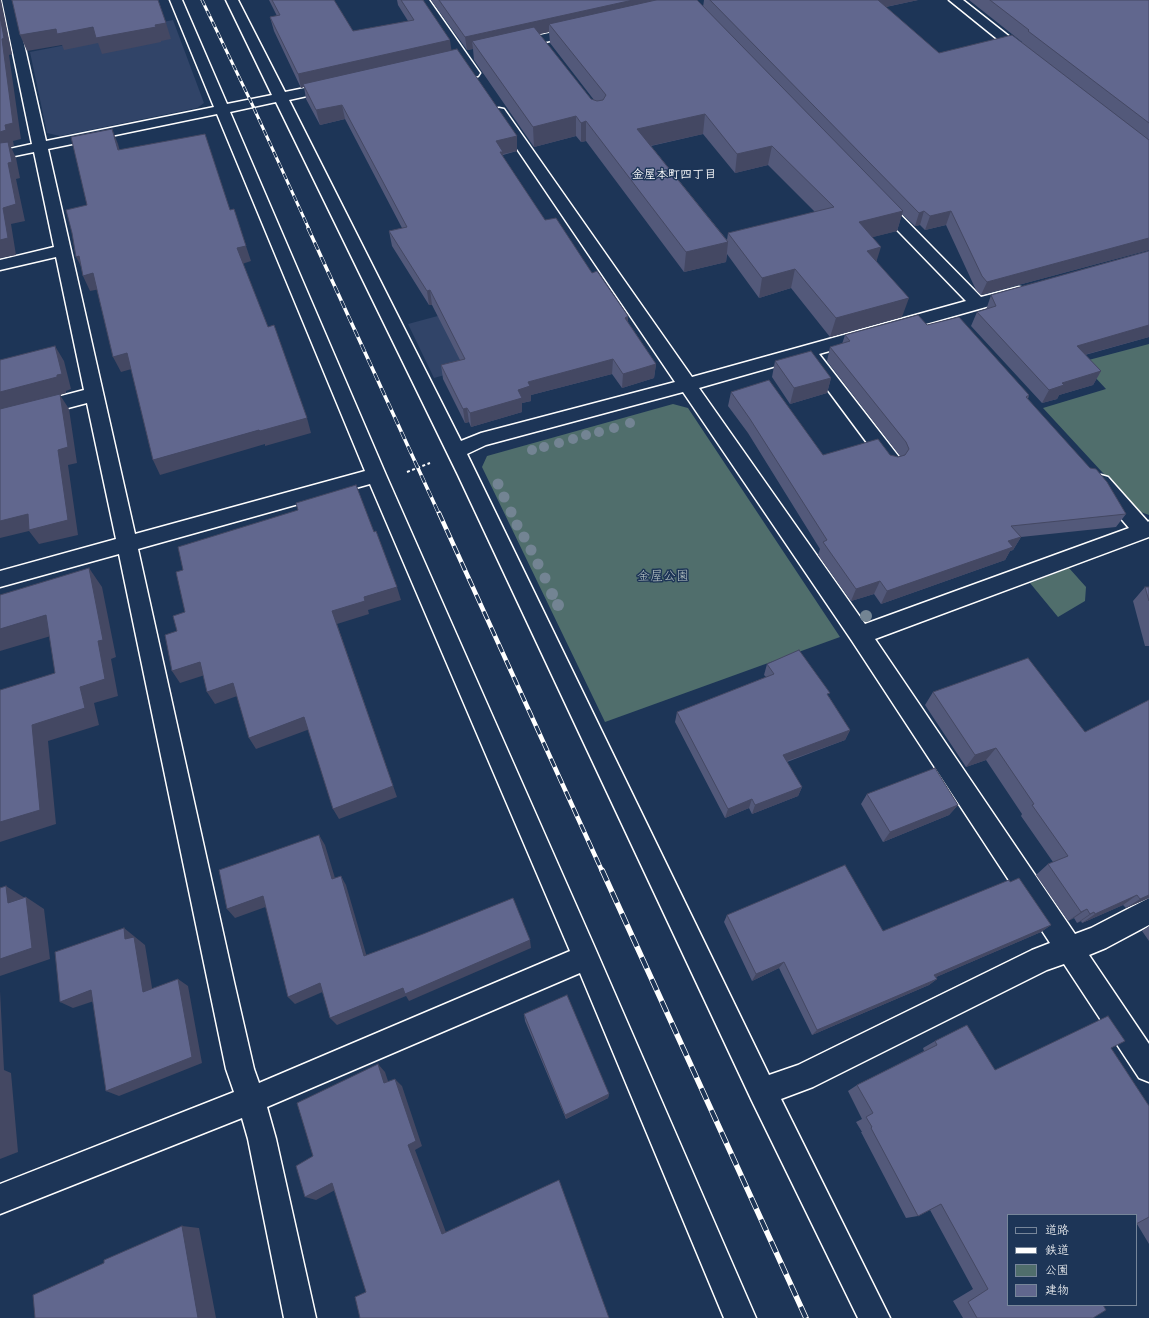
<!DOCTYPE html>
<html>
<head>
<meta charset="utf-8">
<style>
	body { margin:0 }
	#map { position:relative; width:1149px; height:1318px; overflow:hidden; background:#1d3557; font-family:Kalam,"Klee One",sans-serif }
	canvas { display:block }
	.legend { position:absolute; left:1007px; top:1214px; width:130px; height:92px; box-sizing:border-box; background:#1d3557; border:1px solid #77869a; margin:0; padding:5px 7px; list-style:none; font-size:12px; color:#fff }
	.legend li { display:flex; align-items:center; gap:8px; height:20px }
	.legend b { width:20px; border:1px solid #77869a }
</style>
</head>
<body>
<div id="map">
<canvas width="1149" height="1318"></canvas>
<ul class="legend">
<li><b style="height:5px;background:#1d3557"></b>道路</li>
<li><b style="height:5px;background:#fff"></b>鉄道</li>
<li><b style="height:11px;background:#506e6c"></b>公園</li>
<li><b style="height:11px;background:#61678e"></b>建物</li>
</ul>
</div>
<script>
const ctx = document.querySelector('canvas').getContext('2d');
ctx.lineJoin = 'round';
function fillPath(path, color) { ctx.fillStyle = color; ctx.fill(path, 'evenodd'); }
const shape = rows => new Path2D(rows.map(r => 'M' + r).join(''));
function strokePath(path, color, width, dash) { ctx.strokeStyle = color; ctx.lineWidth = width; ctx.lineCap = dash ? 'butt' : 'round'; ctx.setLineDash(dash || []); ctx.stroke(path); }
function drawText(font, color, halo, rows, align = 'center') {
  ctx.font = font + ' Kalam,"Klee One",sans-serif'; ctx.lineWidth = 3; ctx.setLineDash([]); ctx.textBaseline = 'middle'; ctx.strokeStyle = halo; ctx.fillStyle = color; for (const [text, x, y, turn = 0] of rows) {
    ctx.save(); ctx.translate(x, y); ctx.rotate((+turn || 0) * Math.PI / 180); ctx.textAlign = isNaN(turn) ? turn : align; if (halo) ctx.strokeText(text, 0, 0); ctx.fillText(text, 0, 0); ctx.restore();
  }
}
const built = shape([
	[173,20,204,103,197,108,60,136,47,133,30,52,81,42,80,38],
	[534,290,565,341,434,378,408,324]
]);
const green = shape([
	[1149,344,1149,515,1138,511,1043,408,1106,389,1081,362],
	[673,404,688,408,840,637,605,722,482,467,487,456],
	[1069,568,1086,587,1085,601,1058,617,1030,583]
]);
const path = shape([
	[407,472,430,463]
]);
const minor = shape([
	[2,0,14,0,46,141,214,107,170,0,182,0,227,104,272,95,226,0,238,0,285,92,334,82,339,83,341,86,339,89,289,100,461,441,481,433,675,382,492,112,494,109,499,108,504,109,692,377,966,301,873,205,871,202,873,199,879,197,885,199,981,297,1019,287,1025,288,1027,292,1025,296,819,354,899,457,902,462,899,467,892,469,885,467,804,358,699,388,865,624,1129,528,1094,487,1091,482,1094,477,1101,475,1108,477,1148,522,1149,521,1149,537,875,639,1075,934,1091,928,1149,898,1149,925,1106,948,1089,955,1149,1044,1149,1082,1139,1078,1064,964,1047,970,813,1087,781,1099,890,1318,858,1318,752,1101,458,475,276,102,230,112,386,475,595,948,756,1318,724,1318,580,973,267,1107,276,1139,316,1318,284,1318,248,1139,242,1118,0,1214,0,1184,234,1092,226,1069,119,554,0,587,0,571,116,539,87,403,0,426,0,412,84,390,56,257,0,270,0,260,54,247,34,152,0,159,0,151,32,144,2,0],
	[217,114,365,471,135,534,48,149,217,114],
	[683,392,852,641,1050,943,1032,950,798,1065,769,1075,467,454,486,445,683,392],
	[370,484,570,951,259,1083,254,1069,234,982,138,549,370,484],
	[417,0,429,0,480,73,478,76,473,77,468,76,417,0],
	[949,0,963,0,1034,56,1032,59,1027,60,1022,59,949,0],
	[580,26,585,27,587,30,585,33,514,49,509,48,507,45,509,42,580,26]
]);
const railFar3 = shape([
	[202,0,252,104,309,229]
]);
const railFar2 = shape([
	[308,228,439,514]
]);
const railFar1 = shape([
	[439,513,602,871]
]);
const rail = shape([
	[602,870,806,1318]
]);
const trees = [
	[630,423,5],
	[614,428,5],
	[599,432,5],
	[586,435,5],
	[573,439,5],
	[559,443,5],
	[544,447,5],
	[532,450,5],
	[498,484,5.5],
	[504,497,5.5],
	[511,512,5.5],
	[517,525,5.5],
	[524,537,5.5],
	[531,550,5.5],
	[538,564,5.5],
	[545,578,5.5],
	[552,594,6],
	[558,605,6],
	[866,616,6]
];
const wall = shape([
	[269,0,334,0,353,31,408,21,398,5,397,0,423,0,451,50,517,136,517,151,503,155,503,157,545,220,592,273,628,316,628,322,656,364,654,378,622,388,612,374,531,395,531,401,522,403,522,412,471,427,469,422,465,423,443,379,441,365,460,360,432,305,429,305,392,246,389,231,402,228,345,119,320,125,306,99,304,87,301,88,274,31,270,17,277,16],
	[431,0,697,0,703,7,704,0,918,0,886,7,939,53,1022,42,969,0,1149,0,1149,250,981,295,976,290,946,225,925,230,920,225,915,226,902,214,897,231,872,237,877,262,902,317,830,337,791,288,759,298,727,254,726,262,684,272,586,141,581,142,576,136,534,147,474,60,473,49,467,50],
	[549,32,550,43,594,100,591,99,539,34],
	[703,134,735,173,768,165,815,212,728,233,727,240,651,146],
	[1149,251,1149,337,1085,355,1101,371,1093,385,1059,395,1057,399,1042,403,971,326,977,312,986,310,991,295],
	[927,325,1029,395,1028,399,1126,514,1116,527,1021,537,1013,550,1010,551,1005,560,881,604,874,594,851,601,818,555,820,549,748,433,728,406,731,392,823,455,890,455,898,457,900,456,827,361,830,347,842,344,845,335],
	[775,361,831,378,827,393,790,404,772,377],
	[1145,587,1149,587,1149,646,1145,646,1133,601],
	[767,664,829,697,850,730,845,740,787,762,802,787,798,796,752,814,749,808,725,818,675,722,677,712,766,677,764,675],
	[933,692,1085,732,1149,700,1149,898,1126,908,1123,905,1082,923,1081,921,1077,923,1074,918,1068,921,1036,875,1048,864,1053,862,1021,816,1022,814,986,760,966,767,925,705],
	[867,794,958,805,949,815,883,842,861,804],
	[1010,882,1051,925,1041,932,936,977,937,979,929,985,812,1035,779,968,752,981,724,922,727,915,883,931],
	[1149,926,1149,941,1142,931],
	[524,1014,609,1094,608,1098,566,1119,525,1021],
	[935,1041,995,1070,1111,1048,1149,1106,1149,1244,1137,1224,1008,1215,1093,1318,963,1318,953,1301,973,1289,930,1210,918,1216,906,1218,861,1132,862,1132,856,1122,862,1119,848,1091,857,1085,924,1051,923,1048]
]);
const shadedWall = shape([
	[0,0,1,0,12,54,9,55,21,139,13,141,14,146,11,147,16,158,20,178,16,179,25,221,11,224,16,255,0,258,0,240,3,208,0,150,0,132,5,125,2,39,0,16],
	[633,0,680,0,549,24,549,32,477,48,472,41,473,49,467,50,465,37],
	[874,0,918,0,871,10],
	[166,23,171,39,161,41,161,42,102,54,98,43,64,50,62,45,27,51,20,35,56,29,155,25],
	[450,40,452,54,303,84,304,87,301,88,298,74],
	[342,105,345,119,320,125,316,110],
	[705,114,703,134,636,149,637,129],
	[576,116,576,136,534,147,533,127],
	[586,121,586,141,581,142,581,123],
	[112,129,118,144,124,166,118,150],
	[517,136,517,151,503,154,504,167,496,141],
	[772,146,768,165,735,173,737,154],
	[903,211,897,231,854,242,859,222],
	[924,211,920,225,915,226,919,213],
	[951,211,946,225,925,230,930,216],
	[1149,238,1149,250,981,295,987,282],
	[728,242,726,262,684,272,686,252],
	[246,246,251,261,242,264,237,248],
	[881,247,875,266,867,251],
	[79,256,84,272,76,257],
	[795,269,791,288,759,298,762,278],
	[93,273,100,289,90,291,83,276],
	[430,290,432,305,429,305,427,291],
	[909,298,902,317,830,337,836,318],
	[628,316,628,331,625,318],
	[1149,325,1149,337,1069,359,1077,346],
	[55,346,64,361,71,389,66,391,66,393,60,395,69,409,77,463,68,465,78,535,39,544,29,531,0,538,0,392],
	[127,353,135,368,121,372,113,357],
	[613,359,612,374,531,395,531,401,522,403,522,412,471,427,470,413,518,390,528,382],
	[656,364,654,378,622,388,623,374],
	[1101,371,1093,385,1059,395,1057,399,1042,403,1049,390,1062,383],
	[831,378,827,393,790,404,794,388],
	[467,408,469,422,465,423,463,409],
	[307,418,311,433,265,446,265,444,160,475,153,460,259,430],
	[1021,537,1013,550,1010,551,1005,560,881,604,887,591,1008,541],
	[89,568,102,587,116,657,111,659,118,696,94,703,99,725,48,741,56,824,0,842,0,822,32,725,80,687,98,641],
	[880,581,874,594,851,601,856,589],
	[397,587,401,600,368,610,369,614,337,624,397,797,339,819,333,809,332,611,364,597],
	[46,615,61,633,0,651,0,629],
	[200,662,208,674,180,683,172,671],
	[233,683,240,695,215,704,207,692],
	[304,717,310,729,256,749,249,738],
	[850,730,845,740,779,764,783,755],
	[996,748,986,760,966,767,975,755],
	[802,787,798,796,752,814,755,805],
	[752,799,749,808,725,818,728,809],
	[958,805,949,815,883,842,890,832],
	[319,835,325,845,338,888,332,879],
	[341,876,346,885,369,964,364,956],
	[6,886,25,898,8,903],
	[1137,895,1123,905,1082,923,1095,914],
	[1149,895,1149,898,1126,908,1140,899],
	[263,896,271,905,235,918,227,909],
	[26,897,44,909,50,959,0,976,0,959],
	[1087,909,1074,918,1068,921,1081,912],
	[1094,912,1081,921,1077,923,1090,914],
	[1051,925,1041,932,927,981,934,975],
	[124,928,145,945,154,1000,143,992,125,939],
	[530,940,531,948,409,1001,406,996,337,1025,330,1018,403,988],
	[784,962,779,968,752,981,756,974],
	[178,979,188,986,202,1063,119,1096,106,1091],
	[937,979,929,985,812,1035,817,1030],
	[320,983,327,990,295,1004,288,997],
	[91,990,103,998,73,1008,60,1002],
	[0,991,4,1070,11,1073,18,1152,0,1159],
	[378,1064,385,1072,391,1090,384,1083],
	[395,1079,402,1086,422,1146,415,1150,447,1235,442,1234,408,1145],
	[609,1094,608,1098,566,1119,565,1115],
	[332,1183,341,1187,316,1200,305,1197],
	[182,1226,199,1228,216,1318,198,1318]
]);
const building = shape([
	[12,0,158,0,166,23,155,25,156,27,96,38,93,27,57,34,56,29,20,35,12,0],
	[272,0,334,0,353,31,414,20,401,0,423,0,450,40,298,74,270,17,280,15,272,0],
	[439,0,633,0,465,37,439,0],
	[656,0,697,0,903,211,859,222,881,247,867,251,909,298,836,318,795,269,762,278,728,233,834,207,772,146,737,154,705,114,637,129,728,242,686,252,586,121,581,123,576,116,533,127,472,41,534,27,591,99,597,101,603,100,606,95,549,24,656,0],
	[710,0,878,0,939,53,1012,35,1149,140,1149,238,987,282,982,276,951,211,930,216,924,211,919,213,710,0],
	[990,0,1149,0,1149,123,1028,31,1029,30,990,0],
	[0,16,4,38,2,39,13,123,5,125,6,130,0,132,0,16],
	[457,49,517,136,496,141,503,152,500,152,545,220,556,218,592,273,597,271,628,316,625,318,656,364,623,374,613,359,528,382,530,386,518,390,522,398,470,413,467,408,463,409,441,365,465,359,430,290,427,291,389,231,407,227,342,105,316,110,303,84,457,49],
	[112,129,118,150,205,134,230,210,234,209,246,246,237,248,268,327,274,325,307,418,260,431,259,430,153,460,127,353,113,357,93,273,83,276,79,256,76,257,72,233,66,210,87,205,71,137,112,129],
	[8,142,12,162,8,163,16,204,3,208,8,238,0,240,0,143,8,142],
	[1149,251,1149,325,1077,346,1101,371,1062,383,1064,385,1049,390,977,312,996,306,991,295,1149,251],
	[918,315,927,325,959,317,1029,395,1026,397,1090,468,1096,469,1107,482,1126,514,1011,526,1021,537,1008,541,1013,547,887,591,880,581,856,589,823,542,827,540,750,419,731,392,769,380,823,455,878,439,890,455,898,457,905,455,909,449,906,442,830,347,850,341,845,335,918,315],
	[55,346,62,374,57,375,57,377,0,392,0,360,55,346],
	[811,351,831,378,794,388,775,361,811,351],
	[60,394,68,447,58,450,68,520,29,530,28,514,0,521,0,409,60,394],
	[356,485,374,532,376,531,397,587,364,597,365,601,332,611,393,786,333,809,304,717,249,738,233,683,207,692,200,662,172,671,165,635,177,631,173,616,185,612,176,572,183,570,178,547,298,510,296,503,356,485],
	[89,568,103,640,98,641,105,679,80,687,85,708,32,725,40,810,0,822,0,690,55,673,46,615,0,629,0,595,89,568],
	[1145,587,1149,587,1149,601,1145,587],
	[799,650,830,693,827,694,850,730,783,755,802,787,755,805,752,799,728,809,677,712,774,674,767,664,799,650],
	[1028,658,1085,732,1149,700,1149,895,1140,899,1137,895,1095,914,1094,912,1090,914,1087,909,1081,912,1048,864,1068,856,1032,805,1034,804,996,748,975,755,933,692,1028,658],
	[935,768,958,805,890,832,867,794,935,768],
	[319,835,332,879,341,876,364,956,423,934,513,898,530,940,405,994,403,988,330,1018,320,983,288,997,263,896,227,909,219,870,319,835],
	[845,865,883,931,1009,880,1010,882,1019,878,1051,925,934,975,937,979,817,1030,784,962,756,974,727,915,845,865],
	[6,886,8,903,26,897,32,948,0,959,0,888,6,886],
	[124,928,125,939,134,937,143,992,178,979,192,1057,106,1091,91,990,60,1002,55,952,124,928],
	[567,995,609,1094,565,1115,524,1014,567,995],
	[1108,1016,1125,1041,1111,1048,1149,1106,1149,1217,1136,1224,1136,1215,1008,1215,1008,1305,1103,1305,1106,1310,1093,1318,977,1318,968,1302,988,1289,941,1204,918,1216,871,1128,872,1127,866,1117,873,1113,857,1085,937,1045,935,1041,967,1025,995,1070,1108,1016],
	[378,1064,384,1083,395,1079,416,1141,408,1145,442,1234,559,1180,609,1318,360,1318,355,1297,366,1292,332,1183,305,1197,296,1166,313,1156,297,1103,378,1064],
	[182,1226,198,1318,35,1318,33,1295,104,1263,104,1260,182,1226]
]);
const farNeighbourhoodnames = [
	["金屋本町四丁目",674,176]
];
const parkNames = [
	["金屋公園",663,578]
];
fillPath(built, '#314468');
fillPath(green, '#506e6c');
strokePath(minor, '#fff', 3);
strokePath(path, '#fff', 2, [3, 2.5]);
fillPath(minor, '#1d3557');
strokePath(railFar3, '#fff', 3);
strokePath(railFar2, '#fff', 3.5);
strokePath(railFar1, '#fff', 4.5);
strokePath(rail, '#fff', 5.5);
strokePath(railFar3, '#1d3557', 2, [6]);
strokePath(railFar2, '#1d3557', 2.5, [8]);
strokePath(railFar1, '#1d3557', 3, [9]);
strokePath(rail, '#1d3557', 4, [12]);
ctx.fillStyle = '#738493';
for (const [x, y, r] of trees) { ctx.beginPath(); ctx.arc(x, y, r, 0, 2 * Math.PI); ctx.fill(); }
fillPath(wall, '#53597a');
fillPath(shadedWall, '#444863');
fillPath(building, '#61678e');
strokePath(building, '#444863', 1);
drawText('bold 12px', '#fff', '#1d3557', farNeighbourhoodnames);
drawText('13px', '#b9c5c4', '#1d3557', parkNames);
</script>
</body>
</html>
